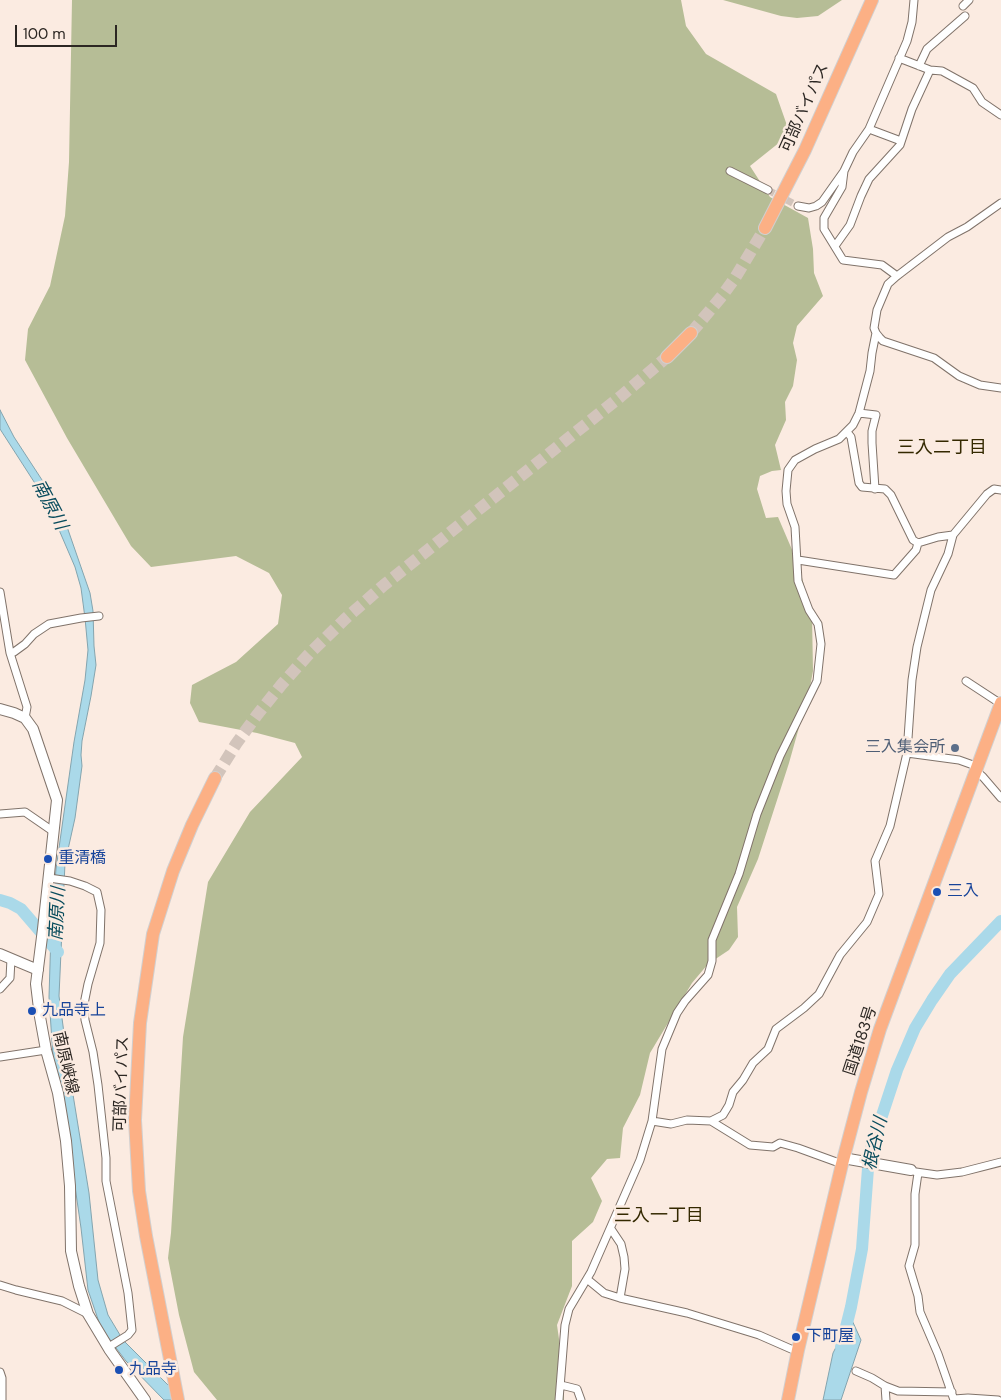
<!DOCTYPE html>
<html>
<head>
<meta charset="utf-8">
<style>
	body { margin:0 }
	#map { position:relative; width:1001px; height:1400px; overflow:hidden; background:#fbebe1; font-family:"DM Sans",sans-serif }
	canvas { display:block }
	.scale { position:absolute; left:15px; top:25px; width:102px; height:22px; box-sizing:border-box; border:2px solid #2c2723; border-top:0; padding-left:6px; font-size:15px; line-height:18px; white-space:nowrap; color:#2c2723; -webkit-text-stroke:4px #fbebe1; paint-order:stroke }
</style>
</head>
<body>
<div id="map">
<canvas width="1001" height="1400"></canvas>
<div class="scale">100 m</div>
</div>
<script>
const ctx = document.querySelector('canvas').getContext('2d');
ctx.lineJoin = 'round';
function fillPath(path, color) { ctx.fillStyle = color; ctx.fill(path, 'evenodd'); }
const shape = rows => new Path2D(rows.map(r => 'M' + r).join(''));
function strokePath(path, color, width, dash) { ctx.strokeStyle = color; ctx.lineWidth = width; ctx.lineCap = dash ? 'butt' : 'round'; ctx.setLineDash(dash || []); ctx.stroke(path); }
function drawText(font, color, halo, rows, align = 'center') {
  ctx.font = font + ' "DM Sans","Noto Sans JP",sans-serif'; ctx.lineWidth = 5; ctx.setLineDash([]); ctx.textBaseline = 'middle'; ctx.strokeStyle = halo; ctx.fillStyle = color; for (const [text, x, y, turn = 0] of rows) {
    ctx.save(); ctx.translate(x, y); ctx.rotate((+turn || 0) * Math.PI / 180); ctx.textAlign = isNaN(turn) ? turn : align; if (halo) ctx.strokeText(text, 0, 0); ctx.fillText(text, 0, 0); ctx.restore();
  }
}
const forest = shape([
	[72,0,681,0,686,26,706,54,776,94,790,134,750,166,770,197,808,218,813,249,814,273,823,296,797,326,793,343,797,360,793,386,785,402,786,420,775,445,781,470,772,471,760,476,757,489,766,518,778,517,799,566,812,616,813,671,809,692,789,763,758,859,737,907,738,937,729,950,708,964,692,983,650,1053,640,1095,623,1128,620,1158,607,1159,591,1178,602,1201,593,1222,572,1241,572,1286,557,1325,564,1374,564,1400,217,1400,194,1372,179,1315,168,1258,171,1233,183,1037,208,882,250,812,302,757,295,743,257,733,199,722,190,703,192,685,236,662,278,624,282,595,269,573,236,556,151,567,131,546,67,438,25,360,28,329,50,286,65,216,69,162],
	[723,0,842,0,818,16,797,18,781,16]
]);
const water = shape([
	[0,410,14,437,44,483,52,503,65,521,90,593,93,611,94,646,96,665,91,696,82,741,81,755,82,766,75,818,65,863,59,996,69,1070,89,1193,98,1280,108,1315,123,1340,183,1400,164,1400,126,1361,101,1328,88,1290,81,1228,67,1131,53,1057,49,997,51,931,56,869,74,742,85,680,88,650,85,618,81,588,75,567,47,502,0,429,0,410],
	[851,1318,861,1340,841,1400,823,1400,833,1353,851,1318]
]);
const river = shape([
	[0,900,10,903,21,909,58,952],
	[841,1347,851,1307,862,1249,869,1155,897,1070,915,1028,932,1000,950,974,1001,921]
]);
const streetTunnel = shape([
	[768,190,798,206]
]);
const highwayTunnel = shape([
	[691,333,722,296,735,278,765,228],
	[215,778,236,744,257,715,282,684,309,654,345,619,384,585,620,397,667,357]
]);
const street = shape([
	[963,6,969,0],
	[899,58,930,70,942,71,973,88,982,102,1001,115],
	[919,66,927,49,965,16],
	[869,129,901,141],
	[730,171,768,190],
	[844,171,842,187,824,218,824,229,843,260,882,265,897,276],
	[798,206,809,208,816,206,822,202,844,171,853,152,869,129,907,41,912,22,914,0],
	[835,246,850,225,861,196,869,179,900,145,912,109,930,70],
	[876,333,880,338,883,341,934,358,959,376,980,385,1001,388],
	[859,413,876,415,872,431,872,443,875,489],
	[847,432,851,437,859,483,862,487,885,489,891,495,913,540,918,543],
	[918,543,938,537,953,535],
	[798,560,894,575,916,550,918,543],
	[0,592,10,653,27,707,25,718],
	[10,653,14,652,25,644,34,634,49,624,81,618,99,616],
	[966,681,1001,704],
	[907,753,959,760,973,765,975,770,983,777,1001,798],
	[0,814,25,812,54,832],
	[49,878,70,881,85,886,97,892,101,910,100,943,88,984,84,1004,85,1020,93,1052,98,1085,106,1158,106,1181,128,1293,132,1330,128,1335,112,1345,109,1349],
	[0,989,10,978,11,959],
	[0,1057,46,1050],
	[652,1121,671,1124,687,1120,711,1121,750,1145,773,1147,780,1143,798,1148,842,1164],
	[711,1121,723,1115,729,1105,733,1092,743,1080,753,1063,768,1049,776,1029,804,1008,819,994,840,955,867,922,879,894,875,861,890,826,907,753,912,680,917,647,931,590,948,554,953,535,987,494,994,489,1001,490],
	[916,1172,937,1175,962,1172,1001,1162],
	[918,1173,915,1194,915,1245,909,1266,918,1296,920,1312,938,1354,954,1400],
	[611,1229,621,1244,624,1257,625,1269,620,1298],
	[587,1279,604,1293,620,1298,687,1313,759,1335,791,1349,798,1350],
	[0,1285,16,1290,62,1301,88,1314],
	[856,1371,872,1378,885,1386,898,1391,952,1392],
	[0,1372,2,1378,2,1400],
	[561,1385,577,1389,581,1400],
	[885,1386,886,1400],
	[954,1399,968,1398,998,1400],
	[559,1400,565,1325,569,1309,591,1272,640,1160,652,1121,662,1049,677,1013,685,1001,708,975,712,961,712,940,739,874,757,814,780,756,817,681,821,644,818,624,809,610,798,581,795,527,787,504,786,491,788,470,795,460,815,449,839,439,853,425,859,413,870,371,872,353,876,333,874,328,877,310,888,284,897,276,948,237,967,227,1001,203]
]);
const secondary = shape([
	[0,709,14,713,25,718,33,729,57,800,43,929,36,984,40,1017,46,1050,58,1093,66,1141,70,1186,71,1251,79,1286,88,1314,109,1349,145,1400],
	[0,954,38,970],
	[843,1158,911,1170]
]);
const highway = shape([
	[765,228,805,150,872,0],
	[667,357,691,333],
	[178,1400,146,1236,139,1191,135,1120,140,1023,153,934,173,871,192,825,215,778],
	[788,1400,798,1350,842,1164,861,1092,880,1029,1001,703]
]);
const markers = [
	[955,748,5,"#5c6f8a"],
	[48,859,5,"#1a4fb4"],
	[937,892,5,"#1a4fb4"],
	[32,1011,5,"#1a4fb4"],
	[796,1337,5,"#1a4fb4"],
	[119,1370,5,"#1a4fb4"]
];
const streetNames = [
	["可部バイパス",805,108,-66],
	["国道183号",861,1041,-72],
	["南原峡線",65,1063,77],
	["可部バイパス",122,1084,-88]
];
const serviceNames = [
	["三入集会所",945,748]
];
const transitNames = [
	["重清橋",58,859],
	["三入",947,892],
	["九品寺上",42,1011],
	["下町屋",806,1337],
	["九品寺",129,1370]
];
const neighbourhoodNames = [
	["三入二丁目",942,448],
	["三入一丁目",659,1216]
];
const waterNames = [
	["南原川",49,505,62],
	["南原川",58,914,-87],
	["根谷川",876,1144,-77]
];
fillPath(forest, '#b6bd96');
fillPath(water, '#aad9e9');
strokePath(water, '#84a4ae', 1);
strokePath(river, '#aad9e9', 12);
strokePath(streetTunnel, '#d2c4bb', 7, [7, 3.5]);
strokePath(highwayTunnel, '#d2c4bb', 12, [12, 6]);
strokePath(street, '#80736a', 9);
strokePath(secondary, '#80736a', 12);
strokePath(highway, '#d1cfcf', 14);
strokePath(street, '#fff', 7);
strokePath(secondary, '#fff', 10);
strokePath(highway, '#fcb085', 12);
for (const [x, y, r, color] of markers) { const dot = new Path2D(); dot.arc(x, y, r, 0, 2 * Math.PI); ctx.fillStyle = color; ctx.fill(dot); strokePath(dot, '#fbebe1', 2); }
drawText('16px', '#2c2723', '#fbebe1', streetNames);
drawText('16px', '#4e5e75', '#fbebe1', serviceNames, 'right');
drawText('16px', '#164399', '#fbebe1', transitNames, 'left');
drawText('18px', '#342900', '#fbebe1', neighbourhoodNames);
drawText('italic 18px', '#094c5d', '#fbebe1', waterNames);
</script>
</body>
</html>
